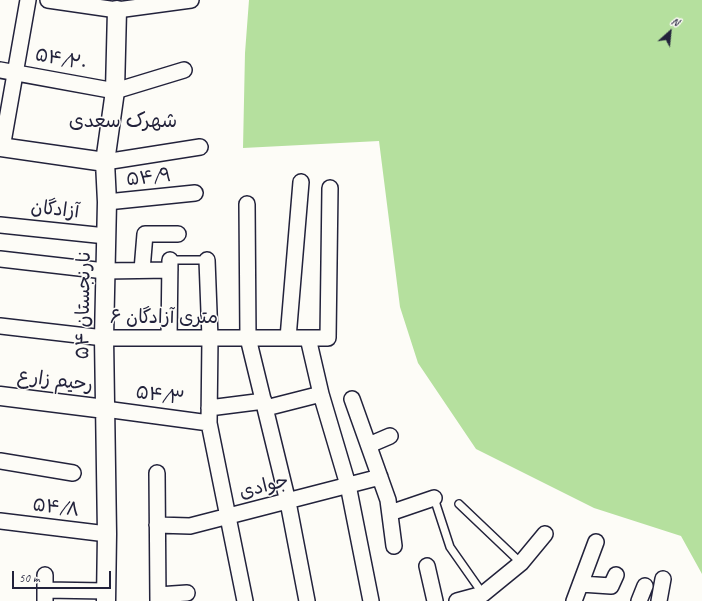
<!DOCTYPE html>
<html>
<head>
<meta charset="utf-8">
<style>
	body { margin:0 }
	#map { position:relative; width:702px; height:601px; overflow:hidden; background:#fdfcf7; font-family:Caveat,sans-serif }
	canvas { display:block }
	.north { position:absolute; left:650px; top:12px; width:40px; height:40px; -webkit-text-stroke:3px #fdfcf7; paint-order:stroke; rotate:27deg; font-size:11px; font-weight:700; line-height:16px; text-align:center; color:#22223b }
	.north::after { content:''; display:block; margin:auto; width:14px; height:18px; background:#22223b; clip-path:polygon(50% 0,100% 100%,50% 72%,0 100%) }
	.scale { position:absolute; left:12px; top:571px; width:99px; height:18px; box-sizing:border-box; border:2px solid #22223b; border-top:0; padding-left:5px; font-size:12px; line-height:14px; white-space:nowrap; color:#22223b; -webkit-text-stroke:3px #fdfcf7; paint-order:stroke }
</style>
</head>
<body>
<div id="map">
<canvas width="702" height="601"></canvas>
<div class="north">N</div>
<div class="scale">50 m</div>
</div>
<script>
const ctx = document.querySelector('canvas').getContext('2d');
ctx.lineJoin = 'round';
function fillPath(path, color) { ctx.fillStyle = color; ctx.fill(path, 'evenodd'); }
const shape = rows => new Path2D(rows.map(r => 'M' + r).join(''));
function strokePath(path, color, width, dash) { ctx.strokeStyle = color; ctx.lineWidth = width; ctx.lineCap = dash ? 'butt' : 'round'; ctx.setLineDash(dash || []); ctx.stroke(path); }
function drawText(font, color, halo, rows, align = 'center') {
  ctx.font = font + ' Caveat,"Playpen Sans Arabic",sans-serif'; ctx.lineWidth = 3; ctx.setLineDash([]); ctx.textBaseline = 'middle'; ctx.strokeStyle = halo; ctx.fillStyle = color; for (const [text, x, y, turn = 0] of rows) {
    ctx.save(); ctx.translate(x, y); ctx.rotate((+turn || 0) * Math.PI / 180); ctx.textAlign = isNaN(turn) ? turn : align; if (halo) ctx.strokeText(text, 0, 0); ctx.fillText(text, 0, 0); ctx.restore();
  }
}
const green = shape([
	[249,0,702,0,702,574,681,536,594,508,476,449,418,363,400,307,379,141,243,148,245,53]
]);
const service = shape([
	[170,260,207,260],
	[434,498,450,547,483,594],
	[459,504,521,563]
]);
const minor = shape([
	[48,0,117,10,191,0],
	[0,70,115,91,184,70],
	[2,148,28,0],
	[105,162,200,147],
	[107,202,195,193],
	[247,204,248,338,288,502,307,601],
	[0,225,106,236],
	[0,259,105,271,170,270],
	[207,260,210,338,209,423,245,601],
	[142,270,145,234,178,234],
	[0,326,104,338,328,338,330,188],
	[169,338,170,260],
	[288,338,301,182],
	[308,338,321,394,348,485,371,601],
	[352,399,388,500,394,546],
	[209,408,264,401],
	[266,408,321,394],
	[105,409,209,423],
	[369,445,390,436],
	[0,461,73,473],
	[157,473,158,601],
	[390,513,434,498],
	[0,521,107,534],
	[157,525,190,526,380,477],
	[427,566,435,601],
	[581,584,611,586,616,575],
	[45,590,106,591],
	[158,595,187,593],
	[45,601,45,575],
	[457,601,483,594,521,563,545,534],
	[574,601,596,542],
	[639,601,645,586],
	[659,601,663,579]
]);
const tertiary = shape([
	[0,147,105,162],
	[0,396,105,409],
	[106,601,107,534,104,338,107,202,105,162,115,91,117,10]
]);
const streetNames = [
	["۵۴/۲۰",61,60,11],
	["۵۴/۹",149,178,-6],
	["آزادگان",55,210,6],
	["نارنجستان ۵۴",84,305,-89],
	["۶ متری آزادگان",164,318],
	["رحیم زارع",55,381,7],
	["۵۴/۳",160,396,8],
	["جوادی",264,487,-15],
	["۵۴/۸",56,508,7]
];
const neighbourhoodNames = [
	["شهرک سعدی",123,122]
];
fillPath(green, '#b5e09e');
strokePath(service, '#22223b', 10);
strokePath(minor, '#22223b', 18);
strokePath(tertiary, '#22223b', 21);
strokePath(service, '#fdfcf7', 7);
strokePath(minor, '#fdfcf7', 15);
strokePath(tertiary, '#fdfcf7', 18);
drawText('19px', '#22223b', '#fdfcf7', streetNames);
drawText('20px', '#22223b', '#fdfcf7', neighbourhoodNames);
</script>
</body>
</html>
